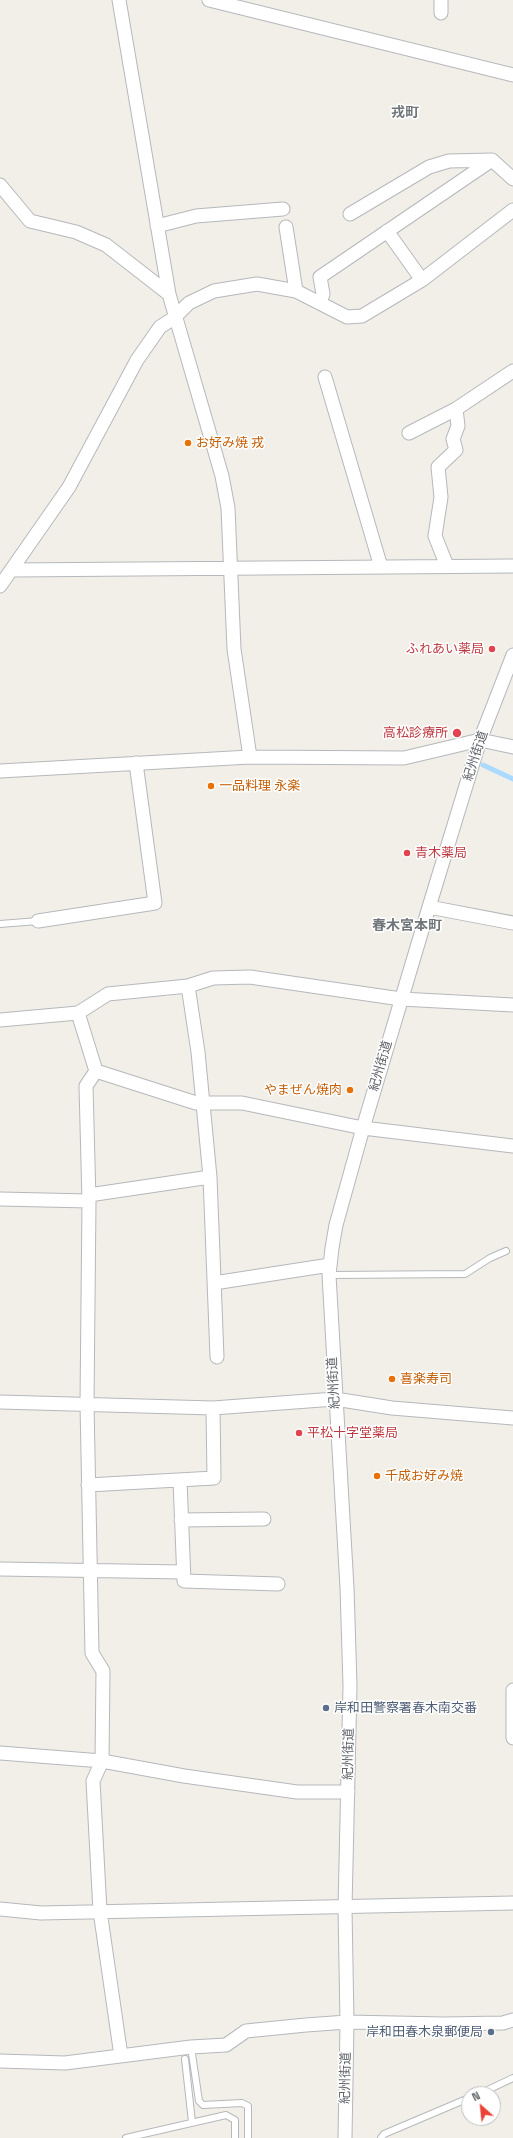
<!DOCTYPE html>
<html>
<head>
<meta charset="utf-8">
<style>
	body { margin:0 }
	#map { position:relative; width:513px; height:2138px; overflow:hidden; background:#f1efe8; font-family:"Space Grotesk",sans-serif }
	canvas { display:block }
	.north { position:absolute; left:461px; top:2086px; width:40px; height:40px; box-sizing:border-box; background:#fff; border:1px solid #bfc1c3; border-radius:50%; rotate:333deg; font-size:11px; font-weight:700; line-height:16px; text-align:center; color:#5f6368 }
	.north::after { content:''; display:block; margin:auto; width:14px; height:18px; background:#ea4335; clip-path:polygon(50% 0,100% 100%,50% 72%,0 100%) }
</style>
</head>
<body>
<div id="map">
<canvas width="513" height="2138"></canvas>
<div class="north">N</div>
</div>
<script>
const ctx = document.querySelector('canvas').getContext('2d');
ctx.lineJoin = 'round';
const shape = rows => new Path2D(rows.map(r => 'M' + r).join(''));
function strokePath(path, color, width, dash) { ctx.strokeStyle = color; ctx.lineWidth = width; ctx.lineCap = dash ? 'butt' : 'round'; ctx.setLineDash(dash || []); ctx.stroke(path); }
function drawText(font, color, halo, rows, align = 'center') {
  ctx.font = font + ' "Space Grotesk","Noto Sans JP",sans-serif'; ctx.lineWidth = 3; ctx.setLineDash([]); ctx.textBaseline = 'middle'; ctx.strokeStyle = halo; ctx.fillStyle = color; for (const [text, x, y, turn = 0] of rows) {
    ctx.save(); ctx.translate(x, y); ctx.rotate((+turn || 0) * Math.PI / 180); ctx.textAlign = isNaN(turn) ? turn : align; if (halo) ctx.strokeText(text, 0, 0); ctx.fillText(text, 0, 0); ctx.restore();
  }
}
const stream = shape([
	[483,765,513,779]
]);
const service = shape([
	[0,924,38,921],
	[329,1275,465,1274,490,1258,506,1251],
	[191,2047,199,2101,203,2105,242,2103,248,2106,248,2138],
	[185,2059,192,2122],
	[479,2094,513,2078],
	[126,2138,226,2115,235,2120,235,2138],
	[381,2138,384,2134,469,2098]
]);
const minor = shape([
	[119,0,169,294,222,476,228,508,234,649,250,757],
	[209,0,513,75],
	[441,0,441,13],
	[0,185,30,221,76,232,106,245,169,294],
	[350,214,429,167,449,161,492,160,513,179],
	[157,226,196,216,283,209],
	[286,227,296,291],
	[387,231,422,280],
	[320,303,323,294,320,277,492,160],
	[325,377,381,567],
	[409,433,456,409,513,371],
	[447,566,435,536,441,497,438,467,456,450,453,439,458,426,456,409],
	[12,570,513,566],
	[0,586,69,487,137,360,160,327,174,318,189,303,214,291,257,284,296,291,347,317,362,316,422,280,513,210],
	[0,771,250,757,404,758,480,740,513,747],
	[429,907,513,923],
	[38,921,155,903,136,763],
	[188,986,198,1052,210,1177,217,1357],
	[78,1013,96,1071],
	[0,1020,78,1013,108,994,188,986,213,978,250,977,401,999,513,1005],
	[96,1071,86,1086,89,1201,87,1404,92,1653,103,1671,102,1761,93,1781,100,1911,121,2056],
	[96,1071,196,1103,242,1103,363,1128,513,1146],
	[89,1195,210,1177],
	[0,1199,89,1201],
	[214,1283,330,1265],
	[0,1402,213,1408,335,1399,392,1408,513,1418],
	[180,1480,184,1581,278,1584],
	[88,1485,214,1478,213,1408],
	[181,1520,264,1519],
	[0,1569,183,1572],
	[513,1690,513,1738],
	[0,1753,102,1761,184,1776,297,1792,348,1792],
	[0,1909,41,1913,513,1903],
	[0,2061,65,2063,191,2047,226,2045,246,2031,306,2025,347,2022,444,2024,503,2023,513,2020],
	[345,2138,347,2022,345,1908,350,1685,347,1588,329,1275,332,1248,336,1225,363,1128,429,907,480,740,513,655]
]);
const markers = [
	[188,443,4,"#e8710a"],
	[492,649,4,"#e0444e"],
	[457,733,5,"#e0444e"],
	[211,786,4,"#e8710a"],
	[407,853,4,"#e0444e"],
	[350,1090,4,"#e8710a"],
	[392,1379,4,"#e8710a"],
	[299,1433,4,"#e0444e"],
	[377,1476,4,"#e8710a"],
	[326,1708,4,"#5c6f8a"],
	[491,2032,4,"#5c6f8a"]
];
const foodNames = [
	["お好み焼 戎",196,443],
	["一品料理 永楽",219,786],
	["やまぜん焼肉",342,1090,"right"],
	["喜楽寿司",400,1379],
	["千成お好み焼",385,1476]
];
const healthNames = [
	["ふれあい薬局",484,649],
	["高松診療所",448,733],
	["青木薬局",415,853,"left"],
	["平松十字堂薬局",307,1433,"left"]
];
const streetNames = [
	["紀州街道",476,756,-72],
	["紀州街道",381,1066,-74],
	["紀州街道",334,1383,-93],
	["紀州街道",349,1754,-89],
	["紀州街道",346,2078,-89]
];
const serviceNames = [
	["岸和田警察署春木南交番",334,1708],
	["岸和田春木泉郵便局",483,2032,"right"]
];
const neighbourhoodNames = [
	["戎町",405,113],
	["春木宮本町",407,926]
];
strokePath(stream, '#aadaff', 5);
strokePath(service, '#b5b8bc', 8);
strokePath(minor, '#b5b8bc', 15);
strokePath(service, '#fff', 6);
strokePath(minor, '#fff', 13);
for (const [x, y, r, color] of markers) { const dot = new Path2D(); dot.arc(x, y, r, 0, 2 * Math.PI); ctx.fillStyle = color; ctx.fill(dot); strokePath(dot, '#fff', 1.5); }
drawText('13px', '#c56008', '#fff', foodNames, 'left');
drawText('13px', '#be3a42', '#fff', healthNames, 'right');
drawText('13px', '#5f6368', '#fff', streetNames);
drawText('13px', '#4e5e75', '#fff', serviceNames, 'left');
drawText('bold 14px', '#70757a', '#fff', neighbourhoodNames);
</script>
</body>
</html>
